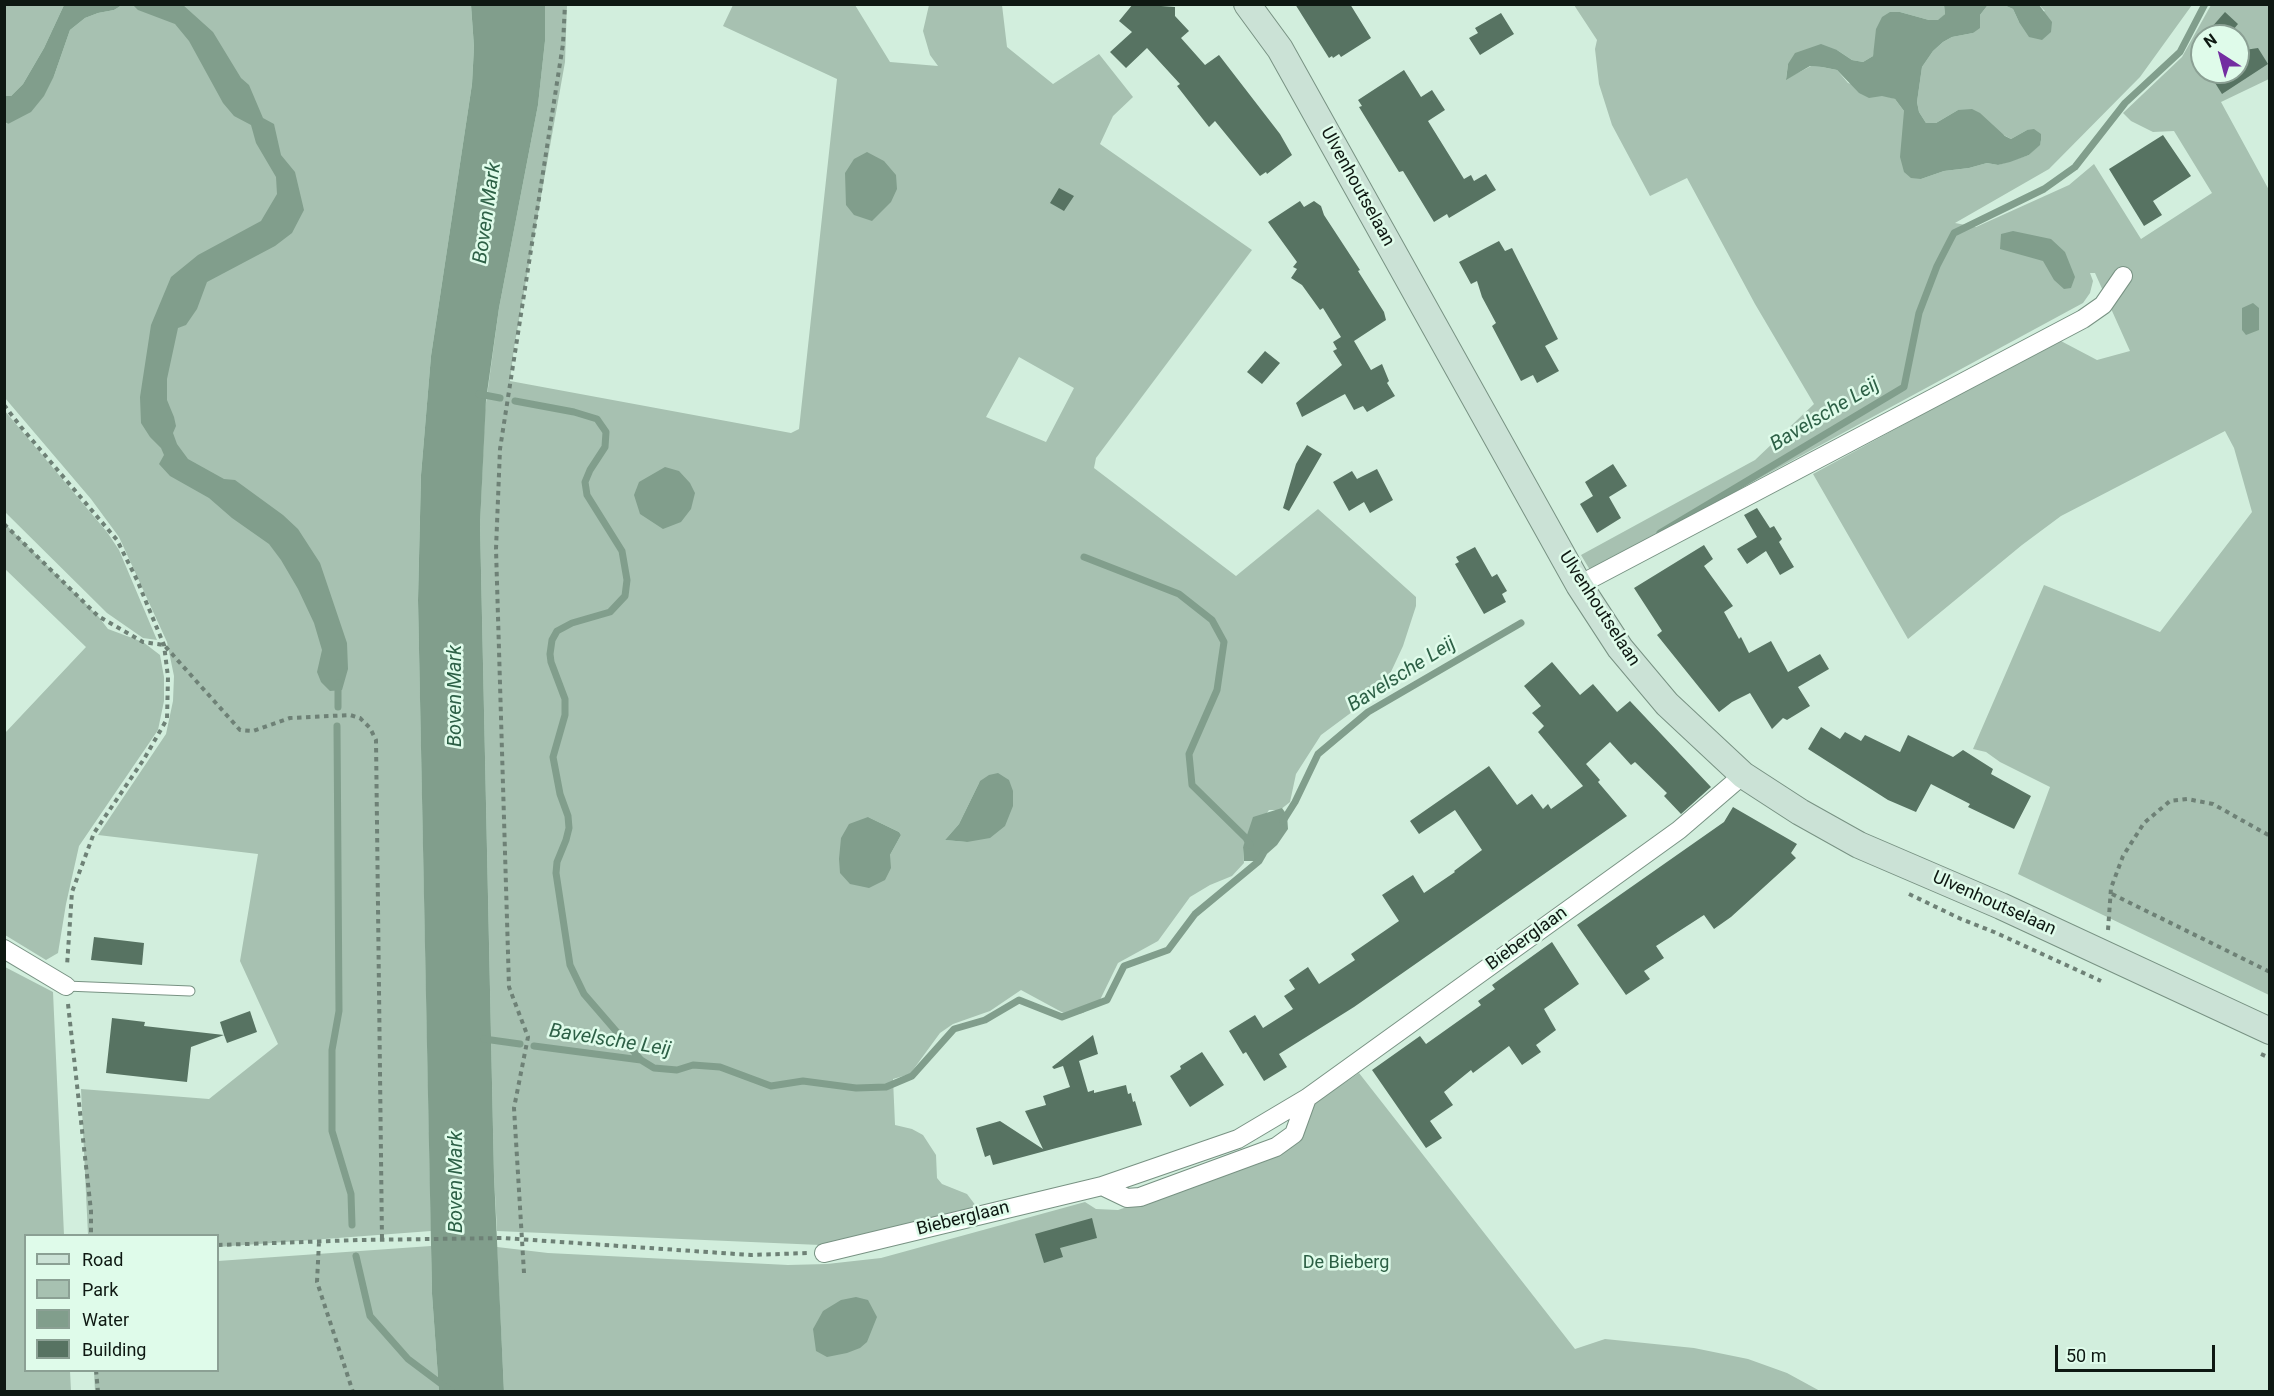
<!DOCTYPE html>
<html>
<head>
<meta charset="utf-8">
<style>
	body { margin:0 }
	#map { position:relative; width:2274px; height:1396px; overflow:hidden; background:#d2eedd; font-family:Roboto,sans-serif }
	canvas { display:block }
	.frame { position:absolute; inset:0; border:6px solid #0e1812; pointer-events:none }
	.legend { position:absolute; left:24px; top:1234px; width:195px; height:138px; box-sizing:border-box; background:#dffbea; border:2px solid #8ba094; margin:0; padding:8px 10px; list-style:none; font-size:18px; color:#0e1812 }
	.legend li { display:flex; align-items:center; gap:12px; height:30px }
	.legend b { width:30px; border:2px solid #8ba094 }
	.north { position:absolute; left:2190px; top:24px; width:60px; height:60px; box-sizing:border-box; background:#dffbea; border:2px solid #8ba094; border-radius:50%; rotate:324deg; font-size:16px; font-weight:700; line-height:24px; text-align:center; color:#0e1812 }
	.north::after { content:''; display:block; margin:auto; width:21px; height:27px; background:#732da1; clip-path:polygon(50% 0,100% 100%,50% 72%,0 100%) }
	.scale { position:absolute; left:2055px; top:1345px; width:160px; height:27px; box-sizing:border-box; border:3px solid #0e1812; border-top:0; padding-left:8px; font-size:18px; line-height:21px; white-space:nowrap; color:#0e1812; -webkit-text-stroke:4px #dffbea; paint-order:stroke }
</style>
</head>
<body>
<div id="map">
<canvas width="2274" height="1396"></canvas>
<div class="frame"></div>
<ul class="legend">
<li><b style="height:8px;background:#cbe2d6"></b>Road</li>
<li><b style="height:16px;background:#a7c1b1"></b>Park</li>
<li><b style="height:16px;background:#819e8c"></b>Water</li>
<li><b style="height:16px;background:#577362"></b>Building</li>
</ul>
<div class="north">N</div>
<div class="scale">50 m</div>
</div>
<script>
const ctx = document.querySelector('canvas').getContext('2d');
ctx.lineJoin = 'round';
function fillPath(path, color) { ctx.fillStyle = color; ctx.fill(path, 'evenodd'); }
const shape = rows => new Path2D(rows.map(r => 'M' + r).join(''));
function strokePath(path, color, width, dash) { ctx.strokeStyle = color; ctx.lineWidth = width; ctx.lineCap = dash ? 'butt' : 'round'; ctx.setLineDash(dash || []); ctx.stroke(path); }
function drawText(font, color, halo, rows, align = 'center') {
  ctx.font = font + ' Roboto,sans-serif'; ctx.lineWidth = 5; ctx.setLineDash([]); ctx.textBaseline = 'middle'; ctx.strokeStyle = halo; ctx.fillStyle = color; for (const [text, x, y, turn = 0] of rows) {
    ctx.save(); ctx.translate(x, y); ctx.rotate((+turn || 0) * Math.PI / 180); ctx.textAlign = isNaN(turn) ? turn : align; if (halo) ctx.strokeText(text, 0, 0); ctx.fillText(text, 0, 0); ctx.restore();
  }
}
const green = shape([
	[5,5,64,5,44,48,23,84,11,96,5,96],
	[122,5,471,5,474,47,472,84,431,356,421,475,418,600,431,1231,218,1247,218,1236,88,1235,81,1089,209,1099,278,1044,240,961,258,854,98,835,166,734,173,701,174,676,167,642,119,537,91,499,5,398,4,122,8,124,54,76,70,30,85,18,98,13,114,10],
	[545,5,567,5,565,62,514,348,510,381,791,433,799,429,837,79,723,26,733,5,855,5,890,62,938,66,930,55,923,31,929,5,1002,5,1007,47,1053,84,1099,54,1133,97,1113,116,1100,144,1252,250,1096,458,1094,468,1236,576,1318,509,1416,597,1416,606,1403,646,1383,689,1321,735,1296,774,1290,802,1280,810,1269,810,1243,847,1244,863,1232,876,1210,885,1190,897,1158,941,1118,963,1099,1002,1083,1013,1069,1016,1021,990,990,1011,953,1024,940,1033,910,1074,893,1079,895,1125,912,1129,923,1135,936,1155,937,1178,942,1184,967,1194,979,1210,853,1240,820,1245,497,1231,494,1176,480,524,485,410,499,308,538,105,545,41],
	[1019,357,1074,388,1046,442,986,417],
	[980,781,967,842,945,840,959,824],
	[868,817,899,832,901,835,890,855],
	[1574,5,1944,5,1945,14,1939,20,1929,20,1900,12,1876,43,1873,56,1863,62,1852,60,1837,50,1788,64,1786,79,1811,66,1822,67,1837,70,1848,83,1895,99,1904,111,1904,130,1921,179,1944,171,1969,168,1987,163,1998,165,2029,155,2040,144,2041,140,2027,130,2011,139,1958,110,1936,123,1926,123,1919,112,1917,102,1922,67,1933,51,1943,42,1952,37,1973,33,1980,15,1987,6,2004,5,2013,9,2019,22,2045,11,2039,5,2192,5,2140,77,2049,169,1955,223,1976,227,2069,185,2094,164,2141,239,2212,193,2174,131,2153,132,2131,121,2123,113,2182,57,2211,5,2269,5,2269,79,2221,102,2269,190,2269,995,2018,874,2050,787,2000,762,1986,752,1973,749,2044,585,2160,632,2252,512,2234,448,2225,431,2061,516,2022,545,1908,639,1813,474,2059,340,2097,360,2130,351,2095,273,2090,273,2093,281,2090,293,2083,303,1590,570,1581,555,1755,460,1814,404,1755,304,1687,178,1650,196,1612,125,1599,84,1595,49,1597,40],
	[2202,36,2238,36,2238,72,2202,72],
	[5,411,107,532,119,550,157,640,143,638,107,613,5,512],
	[5,524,98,616,108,629,143,642,160,655,164,677,164,701,158,730,79,846,66,904,58,953,46,960,5,935,5,733,86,647,5,569],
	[5,967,53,992,64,1235,26,1236,26,1370,70,1371,71,1391,5,1391],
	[1359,1073,1575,1349,1605,1339,1694,1348,1748,1359,1787,1373,1820,1391,504,1391,497,1247,548,1253,788,1265,827,1264,881,1258,1085,1202,1096,1209,1118,1210,1268,1159,1292,1146,1304,1133,1307,1119,1303,1111],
	[431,1246,432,1294,439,1391,95,1391,94,1371,218,1370,218,1261]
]);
const water = shape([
	[64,5,122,5,114,10,98,13,85,18,70,30,54,76,44,96,31,112,8,124,5,122,5,96,11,96,23,84,44,48],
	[133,5,183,5,213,32,241,78,249,85,263,118,274,124,281,155,295,172,304,210,292,233,275,246,207,282,197,309,186,325,178,328,167,379,167,400,174,417,176,426,173,433,177,444,188,459,224,479,235,480,283,515,298,529,320,563,347,643,348,669,342,690,330,691,321,682,317,672,322,650,314,623,298,589,281,560,269,544,232,518,209,498,170,476,159,464,164,455,161,448,150,437,141,423,140,397,151,325,171,277,198,255,261,221,277,194,276,177,256,143,251,125,234,116,223,103,189,41,175,24,138,10],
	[471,5,545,5,545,41,538,105,499,308,486,400,480,524,494,1176,504,1392,439,1391,432,1294,418,600,421,475,431,356,472,84,474,47],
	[1944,5,1991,5,1987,6,1980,15,1980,28,1973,33,1952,37,1943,42,1933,51,1922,67,1917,102,1919,112,1926,123,1936,123,1958,110,1972,109,1980,113,2005,136,2011,139,2027,130,2034,129,2041,134,2041,140,2040,145,2029,155,2010,162,1998,165,1987,163,1969,168,1944,171,1921,179,1911,178,1904,172,1900,157,1904,111,1895,99,1882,96,1869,98,1859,93,1837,70,1822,67,1810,66,1786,80,1788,64,1795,53,1821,44,1837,50,1852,60,1863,62,1873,56,1876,29,1882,17,1890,12,1900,12,1929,20,1938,20,1945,14],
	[2004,5,2039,5,2052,22,2051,32,2042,40,2029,37,2019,22,2013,9],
	[867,152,884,161,896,175,897,189,891,202,872,221,854,215,846,205,845,173,854,159],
	[2013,231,2051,239,2065,252,2075,277,2071,288,2064,289,2054,280,2043,261,2000,249,2001,234],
	[2253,303,2259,308,2259,330,2246,335,2242,330,2242,308],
	[665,467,679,471,690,483,695,493,691,509,681,522,663,529,640,514,634,495,639,482],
	[998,773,1009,780,1013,791,1013,806,1005,826,990,838,967,842,945,840,959,824,980,781,989,775],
	[1282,808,1287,815,1288,829,1277,845,1259,861,1244,861,1243,847,1253,817],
	[868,817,899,832,901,835,890,855,891,868,885,880,869,888,850,884,840,873,839,859,841,838,849,824],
	[856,1297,868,1300,877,1317,867,1342,860,1348,847,1353,827,1357,816,1351,813,1329,823,1311,841,1300]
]);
const stream = shape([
	[479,394,500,398],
	[515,401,574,412,597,419,606,432,605,447,590,470,585,482,587,495,622,551,627,580,625,596,610,612,572,623,557,631,552,640,550,654,551,662,565,699,565,715,553,757,560,794,568,816,569,828,566,840,557,862,556,873,570,965,584,994,641,1060],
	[1660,533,1904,387,1919,313,1937,266,1954,233,2044,189,2075,167,2125,103,2180,52,2205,4],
	[1084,557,1179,594,1212,620,1224,642,1217,690,1189,754,1192,785,1246,838,1250,845],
	[338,683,338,707],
	[337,726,339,1011,332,1050,332,1131,351,1194,352,1225],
	[1283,821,1295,802,1318,754,1368,712,1521,623],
	[484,1039,520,1044],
	[534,1046,641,1060,654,1068,677,1070,693,1065,720,1067,771,1086,803,1081,856,1088,886,1087,912,1076,954,1029,985,1020,1019,1000,1062,1017,1107,1000,1124,966,1168,950,1195,914,1259,861,1263,854],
	[356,1256,370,1316,408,1359,452,1392]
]);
const building = shape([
	[1133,4,1175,7,1175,16,1189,31,1181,38,1205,65,1219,55,1280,134,1292,155,1267,174,1266,172,1260,176,1215,121,1209,127,1177,86,1180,84,1147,48,1126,68,1110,52,1132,32,1119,21],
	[1295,4,1350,4,1371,38,1341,57,1339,54,1333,58,1332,56,1329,58],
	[2225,12,2238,24,2228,36,2204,36],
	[1501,13,1514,34,1480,55,1469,38,1478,33,1475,28],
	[2258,48,2268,64,2222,94,2212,78,2221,72,2238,72,2238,51],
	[1404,70,1421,97,1432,90,1445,110,1428,121,1464,179,1471,175,1474,181,1486,174,1496,190,1449,218,1447,214,1434,222,1403,171,1399,172,1359,107,1362,106,1358,100],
	[2163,135,2191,176,2153,201,2162,215,2144,226,2109,169],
	[1059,188,1074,196,1064,211,1050,203],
	[1300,201,1304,207,1314,201,1321,206,1324,215,1360,270,1358,271,1384,312,1386,320,1354,341,1371,370,1382,364,1389,381,1387,383,1395,396,1367,412,1363,406,1354,410,1345,394,1302,417,1296,403,1342,365,1333,351,1337,349,1333,342,1341,337,1323,308,1320,310,1302,285,1291,278,1297,269,1293,267,1297,262,1268,222],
	[1499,241,1505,251,1512,248,1558,339,1545,346,1559,371,1537,383,1533,375,1521,381,1492,326,1496,323,1482,297,1477,281,1471,284,1459,262],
	[1265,351,1280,363,1262,384,1247,372],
	[1307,445,1322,454,1289,511,1283,508,1296,464],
	[1613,464,1627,486,1609,497,1621,518,1597,533,1580,504,1593,496,1585,482],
	[1377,469,1393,500,1370,513,1364,502,1349,511,1333,482,1352,471,1357,479],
	[1757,508,1770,528,1774,526,1782,539,1779,542,1794,567,1780,575,1766,551,1747,564,1737,549,1757,537,1744,515],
	[1704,545,1713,559,1704,566,1733,606,1724,612,1739,639,1741,637,1749,653,1771,641,1788,672,1820,654,1829,669,1798,687,1810,706,1787,720,1783,718,1772,729,1750,693,1732,702,1719,712,1657,635,1662,631,1634,588],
	[1475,547,1492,577,1497,574,1507,591,1502,594,1506,602,1484,614,1455,564,1459,562,1456,557],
	[1552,662,1580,695,1593,684,1617,712,1630,701,1711,787,1681,814,1664,796,1667,793,1635,762,1631,765,1610,742,1586,764,1600,780,1598,782,1627,816,1354,1007,1279,1054,1287,1067,1264,1081,1246,1052,1243,1054,1229,1031,1255,1015,1263,1028,1293,1009,1284,996,1295,989,1289,980,1308,967,1319,984,1355,960,1351,954,1399,921,1382,895,1413,875,1424,893,1455,872,1454,871,1482,850,1455,810,1419,834,1410,821,1489,766,1517,805,1532,794,1543,809,1548,804,1551,809,1583,786,1538,732,1544,726,1532,713,1541,706,1524,686],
	[1821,727,1840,739,1845,732,1861,741,1865,735,1900,752,1908,735,1953,757,1963,750,1993,769,1991,774,2031,796,2014,829,1968,807,1970,804,1931,784,1916,812,1888,800,1808,749],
	[1733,807,1797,844,1791,853,1796,858,1731,917,1714,929,1704,915,1656,946,1664,958,1644,971,1650,979,1626,995,1577,925,1724,822],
	[94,937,144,943,142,965,91,960],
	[1552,942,1579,984,1544,1009,1556,1030,1536,1045,1541,1052,1522,1065,1509,1046,1473,1073,1471,1070,1444,1092,1453,1105,1430,1121,1442,1138,1426,1148,1372,1070,1420,1036,1426,1044,1464,1017,1481,1005,1478,1001,1495,989,1492,985],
	[250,1011,257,1032,227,1043,224,1035,191,1047,187,1082,106,1073,112,1018,145,1022,144,1026,224,1035,220,1022],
	[1093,1035,1098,1054,1079,1061,1088,1092,1094,1090,1094,1093,1126,1085,1128,1094,1131,1093,1133,1102,1135,1101,1142,1125,993,1165,990,1155,985,1157,976,1128,1000,1121,1043,1149,1025,1111,1046,1105,1043,1096,1070,1087,1063,1066,1054,1069,1052,1067],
	[1202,1052,1224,1085,1190,1107,1170,1076,1181,1069,1180,1066],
	[1092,1218,1097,1238,1060,1248,1063,1257,1044,1263,1035,1234]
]);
const path = shape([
	[4,405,21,427,117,540,137,580,164,645,168,677,167,719,144,759,94,833,72,892,67,966],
	[4,524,98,616,143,642,164,645,240,730,253,731,290,718,350,715,360,718,370,728,376,740,382,1240],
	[1909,894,1961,919,1994,932,2101,981],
	[2112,894,2270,972],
	[2108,930,2111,888,2123,856,2144,823,2170,801,2187,799,2213,804,2270,836],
	[68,1004,91,1211,91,1236],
	[2261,1054,2270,1058],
	[319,1242,317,1282,353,1392],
	[218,1245,359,1240,503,1238,751,1255,807,1253],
	[524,1273,514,1108,528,1037,509,987,496,549,500,449,563,44,565,4],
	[96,1370,98,1392]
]);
const service = shape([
	[66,986,190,991]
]);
const minor = shape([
	[1579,585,2083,319,2103,305,2123,276],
	[4,949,66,986],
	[1102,1186,1127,1198,1140,1197,1276,1147,1294,1134,1307,1098],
	[824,1253,1102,1186,1238,1139,1307,1098,1679,830,1743,775]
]);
const secondary = shape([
	[1247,4,1280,49,1579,585,1620,648,1667,704,1743,775,1800,812,1859,845,2001,906,2270,1031]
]);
const streetNames = [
	["Ulvenhoutselaan",1357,187,61],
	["Ulvenhoutselaan",1599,609,57],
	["Ulvenhoutselaan",1994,904,24],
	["Bieberglaan",1527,939,-36],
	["Bieberglaan",963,1219,-14]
];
const parkNames = [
	["De Bieberg",1346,1263]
];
const waterNames = [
	["Boven Mark",488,213,-82],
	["Bavelsche Leij",1825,415,-31],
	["Bavelsche Leij",1402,675,-32],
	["Boven Mark",456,696,-90],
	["Bavelsche Leij",610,1041,9],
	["Boven Mark",457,1182,-90]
];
fillPath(green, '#a7c1b1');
fillPath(water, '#819e8c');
strokePath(stream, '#819e8c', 7);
fillPath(building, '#577362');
strokePath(service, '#789283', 11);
strokePath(minor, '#789283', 20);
strokePath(secondary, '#789283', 28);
strokePath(path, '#6e8176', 4, [4.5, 4.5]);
strokePath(service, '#fff', 9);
strokePath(minor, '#fff', 18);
strokePath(secondary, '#cbe2d6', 26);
drawText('18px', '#0e1812', '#dffbea', streetNames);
drawText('18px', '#2c5f44', '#dffbea', parkNames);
drawText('italic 20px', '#2d6046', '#dffbea', waterNames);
</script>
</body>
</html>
